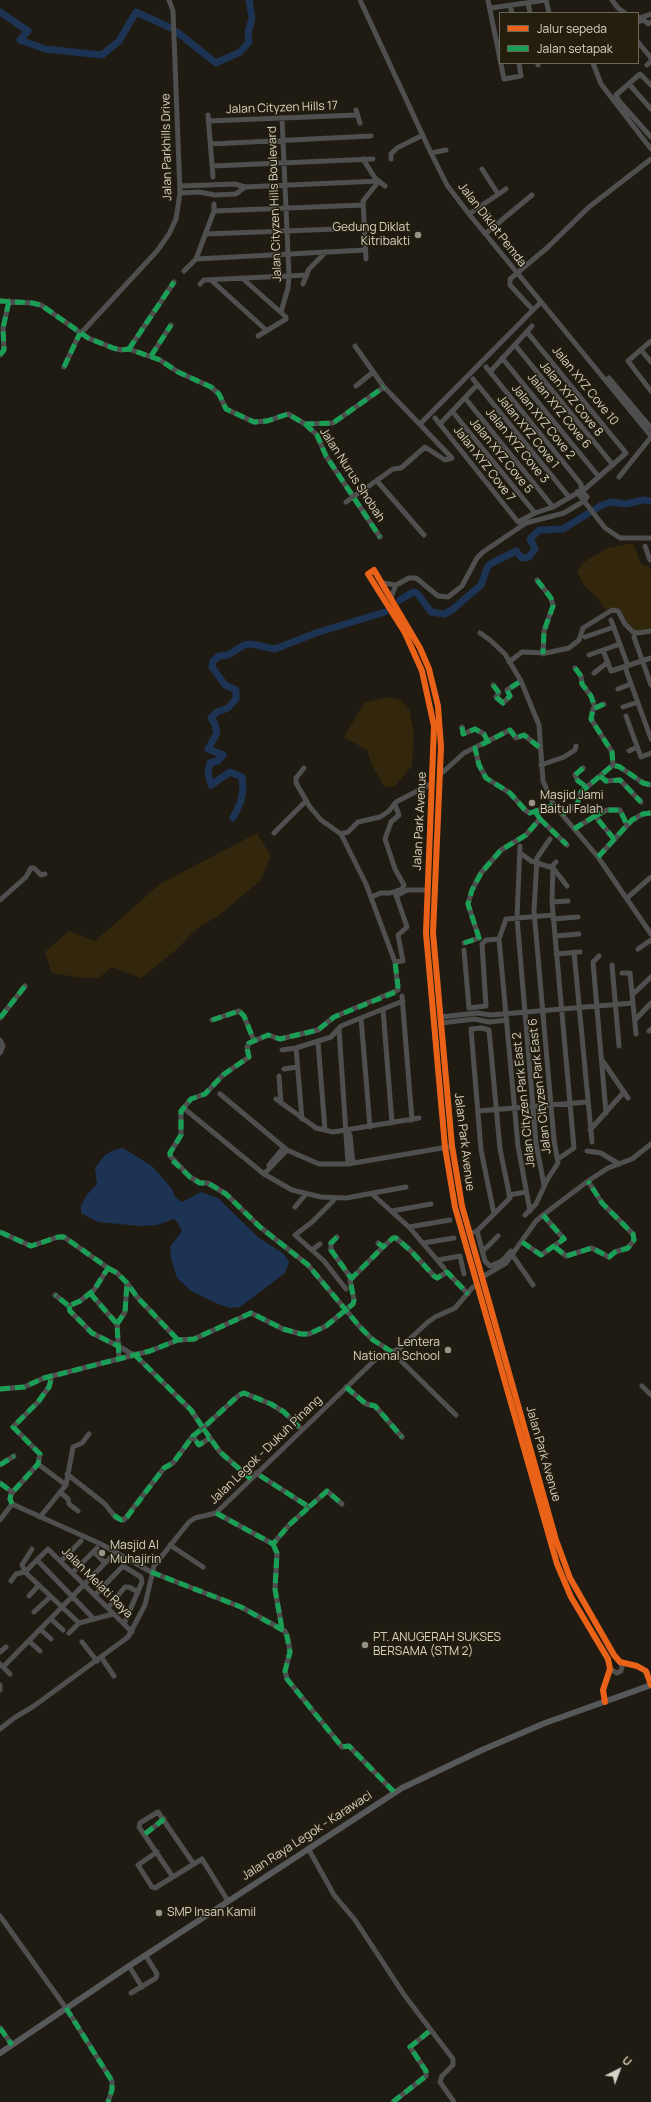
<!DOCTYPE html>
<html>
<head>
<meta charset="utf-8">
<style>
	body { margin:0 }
	#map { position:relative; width:651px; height:2102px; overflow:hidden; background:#1f1b12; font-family:Manrope,sans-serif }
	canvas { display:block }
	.legend { position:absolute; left:499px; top:12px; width:140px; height:52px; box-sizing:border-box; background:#241e0d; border:1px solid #6b6657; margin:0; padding:5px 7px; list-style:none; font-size:12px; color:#d6d2c7 }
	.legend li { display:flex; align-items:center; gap:8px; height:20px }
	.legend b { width:20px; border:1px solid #6b6657 }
	.north { position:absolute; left:599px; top:2050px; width:40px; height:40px; -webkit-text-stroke:3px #241e0d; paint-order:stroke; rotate:42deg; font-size:11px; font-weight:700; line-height:16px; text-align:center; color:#d6d2c7 }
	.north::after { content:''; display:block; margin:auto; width:14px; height:18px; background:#d6d2c7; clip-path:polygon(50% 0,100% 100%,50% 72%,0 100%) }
</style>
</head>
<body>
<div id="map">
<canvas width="651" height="2102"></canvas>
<ul class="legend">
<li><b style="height:5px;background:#ea6118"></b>Jalur sepeda</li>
<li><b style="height:5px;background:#1a9f57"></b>Jalan setapak</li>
</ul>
<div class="north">U</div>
</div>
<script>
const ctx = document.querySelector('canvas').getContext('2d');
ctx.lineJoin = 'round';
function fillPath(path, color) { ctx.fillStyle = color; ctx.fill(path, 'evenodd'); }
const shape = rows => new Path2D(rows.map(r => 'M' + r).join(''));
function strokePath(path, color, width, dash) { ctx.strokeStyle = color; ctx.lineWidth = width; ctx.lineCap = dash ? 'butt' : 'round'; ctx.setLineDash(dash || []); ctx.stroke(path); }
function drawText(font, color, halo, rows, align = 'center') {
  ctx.font = font + ' Manrope,sans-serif'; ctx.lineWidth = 3; ctx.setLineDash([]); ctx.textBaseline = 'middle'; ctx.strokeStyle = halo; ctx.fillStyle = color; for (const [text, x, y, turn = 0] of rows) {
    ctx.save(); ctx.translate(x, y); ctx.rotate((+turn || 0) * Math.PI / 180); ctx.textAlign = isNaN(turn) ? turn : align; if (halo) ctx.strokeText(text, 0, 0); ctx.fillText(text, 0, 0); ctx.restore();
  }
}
const green = shape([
	[633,543,641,564,648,566,651,571,651,630,638,632,629,626,619,609,608,611,602,606,598,598,584,586,577,571,584,562,608,548],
	[387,697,401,700,409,709,414,732,412,766,394,787,384,786,372,765,367,750,344,737,364,703],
	[257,833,271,856,260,881,218,916,196,929,176,950,141,978,112,967,99,978,82,978,52,973,45,952,69,931,95,941,160,884]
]);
const water = shape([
	[123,1148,152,1166,172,1189,175,1197,182,1202,201,1192,218,1198,259,1238,284,1254,289,1262,285,1273,240,1307,230,1308,218,1304,191,1291,177,1278,171,1258,170,1247,182,1231,178,1223,174,1219,157,1225,140,1226,98,1222,81,1213,81,1206,86,1196,97,1184,95,1168,105,1155,114,1150]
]);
const river = shape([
	[0,12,28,31,20,40,45,49,102,55,119,41,136,12,171,28],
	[177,32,216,63,240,52,249,42,248,33,252,18,249,0],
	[400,600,413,592,417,593,431,612,444,614,452,610,481,585,488,566,492,563,516,551,522,558,529,557,535,549,530,539,539,530,563,529,602,505,611,502,626,504,643,500,651,501],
	[233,818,241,801,243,789,242,777,230,772,211,785,208,773,210,763,218,761,223,755,208,749,217,733,215,724,211,718,217,712,228,708,236,699,236,690,225,685,212,667,213,661,219,656,228,655,244,645,251,644,275,649,316,633,385,612]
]);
const minor = shape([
	[360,0,431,153,447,185,469,214,651,436],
	[488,0,504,79,521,76,519,63],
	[546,0,549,13],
	[612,0,618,8,625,13],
	[528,3,530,13],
	[510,5,512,13],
	[491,8,546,0],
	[639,18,651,14],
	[638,22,644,20,648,24,651,22],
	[638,42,651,58],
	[538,63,538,65],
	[593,63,601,84,651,149],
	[647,65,651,61],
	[629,84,651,109],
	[651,85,640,74,616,95,619,101,651,137],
	[356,110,360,123],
	[208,115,213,177],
	[208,121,357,115],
	[211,144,371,136],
	[431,153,446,150],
	[363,159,375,178,385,186],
	[391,159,391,154,397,148,423,135],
	[212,166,373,159],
	[482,169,498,194],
	[180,186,235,184,245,187,379,181],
	[180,193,199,192,215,195,236,194,245,187],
	[214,211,363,205],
	[469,214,506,189],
	[206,234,364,228],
	[485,234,532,195],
	[196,259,365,250],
	[366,259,363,201,379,181],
	[184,271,196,259,214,211,214,204],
	[242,278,286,317,286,319,258,336],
	[211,280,266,330],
	[200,284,204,280,307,275],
	[303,284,309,269,326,252],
	[0,301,32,303,41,305,88,338,113,348,121,350,129,349,160,360,178,372,211,387,219,394,226,409,254,422,267,421,288,414,305,424,333,423,384,387],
	[533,310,541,302],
	[281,312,288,288,289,276,282,118],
	[82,332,157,251,169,234,176,219,180,193,173,11,169,0],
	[651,341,628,361,651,391],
	[515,345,613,465],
	[129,349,174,282],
	[641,350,651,362],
	[0,355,4,350,3,328,9,301],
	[151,356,171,325],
	[502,358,599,477],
	[64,367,80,333],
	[486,367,581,484,581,490],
	[490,372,532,326],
	[609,378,651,428],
	[473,379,569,497],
	[356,386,373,372],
	[465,398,553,507],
	[452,411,535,513],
	[435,418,518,522,535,513,553,507,586,488,626,453,527,332],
	[420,424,533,310,510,285,510,279,548,247,589,207,651,159],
	[440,424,477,385],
	[306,425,317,435,326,456,380,537],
	[619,477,651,437],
	[377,481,424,535],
	[577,492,584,501,587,497,581,490],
	[346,502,393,469,401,468,425,447,445,460,452,458,384,387,355,346],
	[645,546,650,560,651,559],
	[537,580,551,598,553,606,544,631,543,654],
	[383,583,396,585,409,578,416,578,438,596,448,597,462,586,477,558,483,552,526,523,564,513,584,501,605,528,620,538,651,538],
	[391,597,396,585],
	[611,620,628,666],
	[480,633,490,640,505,654,521,681,539,725,543,781,554,805,598,857,651,934],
	[585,637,614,627],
	[634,637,651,685],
	[603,650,611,671,651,658],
	[589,655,620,644],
	[509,662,522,652,546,653,569,648,579,640,583,628,612,610,618,611,625,624,633,632,638,633,651,631],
	[625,667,651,739],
	[575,668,581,676,582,684,591,696,595,708],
	[594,673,608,662],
	[493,685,499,693,496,697,503,703,510,696,507,690,521,681],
	[618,689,631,684],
	[604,704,593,709,591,719,612,752,613,765],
	[623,707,638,702],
	[626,716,641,757,651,753],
	[462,727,463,734,475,729,484,734,488,742],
	[475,748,479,765,486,778,510,793,525,810,530,813,554,805],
	[629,751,637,747],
	[541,765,564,757,575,750,576,746],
	[304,768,296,778,296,783,310,807,321,820,341,834,366,884,395,962,398,990,334,1017,318,1030,280,1039,268,1035,249,1043,247,1048,249,1057,223,1075,205,1094,191,1099,181,1111,181,1135,170,1153,170,1156,190,1177,200,1183,208,1183,226,1194,260,1227,308,1265,360,1327,373,1340,392,1352,456,1415],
	[583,768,575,775,578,781,587,787],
	[443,772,464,753,510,730,516,738,524,735,539,747],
	[600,776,606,781,620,780,641,802],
	[562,814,577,805,581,792,613,765,620,767,643,783,651,785],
	[595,816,607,810,620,810,627,825],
	[540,819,567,845],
	[574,829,595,816,614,839],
	[274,833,306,801],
	[341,834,348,832,358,822,380,817,389,811,396,802,429,785],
	[520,846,517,918,536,1143,544,1185],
	[520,853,531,861,553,868,567,886],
	[598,857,632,820,643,814,651,813],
	[556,862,553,865,552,902,574,1148,558,1159],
	[396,896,407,890,427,890],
	[372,897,380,893,390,893,402,889,404,885,395,869,385,839,391,822,399,815,395,805],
	[627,898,651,877],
	[0,900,26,877,31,868,34,868,41,875,45,874],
	[552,902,568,901],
	[553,919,578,917],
	[555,936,579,934],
	[499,939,518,1146,530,1211],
	[499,939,506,919,553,915],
	[464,943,479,938,468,904,472,890,481,873,501,850,526,835,540,819,535,811],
	[638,949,651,940],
	[464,950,469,1008,486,1006,482,944,486,940,499,939],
	[574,952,592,1142],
	[556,954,580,952],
	[599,956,593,962,606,1113],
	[395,962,403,961,398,935,407,927,395,892],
	[612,965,619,1046],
	[622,973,630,973,636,1034],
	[632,995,651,977],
	[402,996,412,1120],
	[383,1009,392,1123],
	[440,1017,477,1013,491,1015,633,1003],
	[0,1018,25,986],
	[361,1018,370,1127],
	[212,1020,239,1011,244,1016,254,1041],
	[635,1020,651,1003],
	[441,1023,474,1019,489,1022,507,1020],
	[339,1029,348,1164],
	[649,1031,651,1029],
	[0,1040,3,1046,0,1053],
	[318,1042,325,1130],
	[296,1048,302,1119],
	[282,1050,296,1048,331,1037,341,1026,403,1001],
	[602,1060,628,1098],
	[284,1069,297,1067],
	[279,1076,281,1103],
	[220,1094,287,1150,319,1164,348,1164,448,1147],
	[276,1099,316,1128,333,1132,419,1118],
	[186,1110,264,1174,292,1190,321,1197,346,1198,406,1187],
	[478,1111,587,1102],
	[590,1130,624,1092],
	[347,1131,350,1135,353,1163],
	[587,1151,601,1153,619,1164],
	[269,1168,269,1165,284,1147],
	[264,1174,287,1150],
	[372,1194,409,1227,444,1268],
	[509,1195,526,1192],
	[334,1198,333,1201,312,1222,295,1235,324,1261,346,1289],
	[295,1207,306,1194],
	[392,1211,431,1204],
	[525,1215,536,1204,547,1180,558,1163,554,1140,534,911,537,858,550,839],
	[409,1227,450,1220],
	[477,1231,485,1261,490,1266,502,1261,511,1251],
	[0,1232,31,1246,58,1237,64,1237,108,1268,94,1290,80,1301,69,1306,55,1295],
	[469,1234,477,1231,510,1198,500,1149,489,1030,482,1028,471,1029,481,1150,494,1214],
	[337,1237,331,1243,331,1250,351,1278],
	[522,1242,541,1255,564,1239,543,1215],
	[378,1243,383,1247,393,1238,396,1238,411,1251,434,1276,437,1278,447,1272,468,1294],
	[423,1243,454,1238],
	[555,1247,566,1256,592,1248,609,1257,615,1252,628,1248,634,1240,633,1234,602,1203,588,1181],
	[312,1250,320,1244],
	[483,1251,498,1236],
	[513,1256,533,1285],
	[438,1260,460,1256,464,1274],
	[108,1268,117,1273,127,1283,137,1297,178,1340],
	[484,1276,506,1263,536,1221,543,1215,588,1181,608,1168,632,1159,651,1144],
	[90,1293,117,1324,119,1358],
	[69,1306,70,1311,92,1333,118,1346],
	[117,1324,125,1312,127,1283],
	[118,1346,132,1354],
	[134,1354,191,1410,203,1428,193,1436,198,1444,199,1445,210,1438],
	[52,1376,49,1387,38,1402,13,1427,40,1454,38,1464,11,1494,10,1499,12,1504,101,1544,151,1572,241,1607,285,1631,288,1639,290,1652,285,1671,287,1679,342,1747,349,1746,394,1792],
	[642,1386,651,1395],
	[346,1387,366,1404,375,1406,402,1437],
	[0,1389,24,1387,44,1378,150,1351,178,1340,194,1339,251,1313,283,1329,301,1334,309,1334,326,1326,353,1304,354,1300,350,1280,383,1247],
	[38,1464,66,1485,73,1447,82,1443,89,1434],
	[0,1465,14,1456],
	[67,1474,105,1504,116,1518,124,1520,164,1468,173,1463,193,1436],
	[251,1479,220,1452,203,1428,239,1395,244,1393,271,1404,284,1412,302,1430],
	[0,1483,12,1492],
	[60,1492,68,1499,69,1504,78,1511],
	[309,1507,327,1491,342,1504],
	[216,1513,273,1544,289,1525,309,1507,256,1473],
	[40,1517,66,1485],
	[0,1520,12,1504],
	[273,1544,277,1553,275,1589,282,1629],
	[170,1545,203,1567],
	[32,1549,22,1565,25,1572,48,1549,132,1632],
	[94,1552,105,1563],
	[37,1560,93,1618],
	[61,1561,81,1541],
	[73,1572,97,1548],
	[11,1581,16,1574,25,1572,79,1623,113,1614],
	[95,1595,123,1566,141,1577,142,1582,124,1624],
	[29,1596,38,1586],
	[108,1608,125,1587,129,1587,138,1592],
	[34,1612,50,1597],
	[51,1619,63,1630],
	[40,1629,51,1639],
	[69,1633,79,1623],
	[29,1641,40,1651],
	[82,1642,97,1661],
	[0,1652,6,1647],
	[101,1657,114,1676],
	[0,1664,10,1674],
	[3,1667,112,1556],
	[610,1669,617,1673,621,1671,622,1667,620,1662],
	[0,1685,0,1690],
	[605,1702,603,1690,610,1669,608,1659,571,1597,557,1564,455,1207,445,1147,426,933,434,726,422,671,405,633,368,574,374,570,420,648,429,669,438,706,441,747,433,933,452,1146,462,1206,556,1540,570,1578,614,1655,620,1662,637,1666,646,1671,651,1685],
	[0,1729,14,1718,34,1706,128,1637,145,1605,154,1566,189,1522,195,1518,216,1513,379,1356,399,1349,428,1322,435,1317,455,1308,473,1287],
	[145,1834,164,1819],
	[308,1848,334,1895,355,1920,405,1996,453,2059,453,2065,442,2076,440,2082,454,2102],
	[157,1852,138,1865,152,1887,155,1888,202,1859,228,1901],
	[173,1877,139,1827,140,1823,158,1812,193,1863],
	[0,1916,66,2008,112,2081,112,2090,108,2102],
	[129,1966,142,1987],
	[131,1993,156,1978,157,1974,146,1956],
	[0,2028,12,2045],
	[393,2102,426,2076,426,2071,410,2047,431,2030]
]);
const major = shape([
	[0,2053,129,1966,402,1788,482,1750,545,1723,651,1685]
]);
const quiet = shape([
	[0,301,32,303,41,305,88,338,113,348,121,350,129,349,160,360,178,372,211,387,219,394,226,409,254,422,267,421,288,414,305,424,333,423,384,387],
	[129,349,174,282],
	[0,355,4,350,3,328,9,301],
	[151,356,171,325],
	[64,367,80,333],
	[305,424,317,435,326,456,380,537],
	[537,580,551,598,553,606,544,631,543,654],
	[575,668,581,676,582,684,591,696,595,708],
	[493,685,499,693,496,697,503,703,510,696,507,690,521,681],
	[604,704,593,709,591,719,612,752,613,765],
	[462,727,463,734,475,729,484,734,488,742],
	[539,747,524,735,516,738,510,730,475,748,479,765,486,778,510,793,525,810,530,813,554,805],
	[583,768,575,775,578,781,587,787],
	[600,776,606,781,620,780,641,802],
	[562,814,577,805,581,792,613,765,620,767,643,783,651,785],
	[595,816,607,810,620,810,627,825],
	[540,819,567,845],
	[574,829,595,816,614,839],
	[598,857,632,820,643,814,651,813],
	[464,943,479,938,468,904,472,890,481,873,501,850,526,835,540,819,535,811],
	[0,1018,25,986],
	[212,1020,239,1011,244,1016,254,1041],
	[0,1232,31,1246,58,1237,64,1237,108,1268,94,1290,80,1301,69,1306,55,1295],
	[337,1237,331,1243,331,1250,351,1278],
	[522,1242,541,1255,564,1239,543,1215],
	[378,1243,383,1247,393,1238,396,1238,411,1251,434,1276,437,1278,447,1272,468,1294],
	[555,1247,566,1256,592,1248,609,1257,615,1252,628,1248,634,1240,633,1234,602,1203,588,1181],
	[108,1268,117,1273,127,1283,137,1297,178,1340],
	[90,1293,117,1324,119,1358],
	[69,1306,70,1311,92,1333,118,1346],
	[117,1324,125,1312,127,1283],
	[392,1352,373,1340,360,1327,308,1265,260,1227,226,1194,208,1183,200,1183,190,1177,171,1159,170,1153,181,1135,181,1111,191,1099,205,1094,223,1075,249,1057,247,1048,249,1043,268,1035,280,1039,318,1030,334,1017,396,992,398,986,395,962],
	[134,1354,191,1410,203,1428,193,1436,198,1444,199,1445,210,1438],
	[346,1387,366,1404,375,1406,402,1437],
	[0,1389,24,1387,44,1378,150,1351,178,1340,194,1339,251,1313,283,1329,301,1334,309,1334,326,1326,353,1304,354,1300,350,1280,383,1247],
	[0,1465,14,1456],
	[251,1479,220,1452,203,1428,239,1395,244,1393,271,1404,284,1412,302,1430],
	[0,1483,12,1492],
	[12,1504,10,1499,11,1494,38,1464,40,1454,13,1427,38,1402,49,1387,52,1376],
	[309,1507,327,1491,342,1504],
	[216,1513,273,1544,289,1525,309,1507,256,1473],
	[114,1515,121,1520,127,1517,164,1468,173,1463,193,1436],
	[273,1544,277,1553,275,1589,282,1629],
	[151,1572,241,1607,286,1632,290,1652,285,1671,287,1679,342,1747,349,1746,394,1792],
	[145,1834,164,1819],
	[66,2008,112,2081,112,2090,108,2102],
	[0,2028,12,2045],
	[393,2102,426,2076,426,2071,410,2047,431,2030]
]);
const cycleway = shape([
	[605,1702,603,1690,610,1669,608,1659,571,1597,557,1564,455,1207,445,1147,426,933,434,726,422,671,405,633,368,574,374,570,420,648,429,669,438,706,441,747,433,933,452,1146,462,1206,556,1540,570,1578,614,1655,620,1662,637,1666,646,1671,651,1685]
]);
const markers = [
	[418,235,4,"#969288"],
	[532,803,4,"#969288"],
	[448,1350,4,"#969288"],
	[102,1553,4,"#969288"],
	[365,1645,4,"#969288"],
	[159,1913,4,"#969288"]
];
const streetNames = [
	["Jalan Cityzen Hills 17",282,108,-2],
	["Jalan Parkhills Drive",167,147,-91],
	["Jalan Cityzen Hills Boulevard",275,204,-92],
	["Jalan Diklat Pemda",492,225,52],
	["Jalan XYZ Cove 10",585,386,51],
	["Jalan XYZ Cove 8",571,399,51],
	["Jalan XYZ Cove 6",559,411,51],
	["Jalan XYZ Cove 2",543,422,51],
	["Jalan XYZ Cove 1",528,432,51],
	["Jalan XYZ Cove 3",517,446,51],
	["Jalan XYZ Cove 5",501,456,51],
	["Jalan XYZ Cove 7",484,464,52],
	["Jalan Nurus Shobah",352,475,57],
	["Jalan Park Avenue",420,821,-87],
	["Jalan Cityzen Park East 6",540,1086,-96],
	["Jalan Cityzen Park East 2",524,1100,-96],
	["Jalan Park Avenue",464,1142,83],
	["Jalan Legok - Dukuh Pinang",266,1450,-44],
	["Jalan Park Avenue",543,1454,74],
	["Jalan Melati Raya",97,1583,45],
	["Jalan Raya Legok - Karawaci",307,1836,-33]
];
const poiNames = [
	["Gedung Diklat",410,228,"right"],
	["Kitribakti",410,242,"right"],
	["Masjid Jami",540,796],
	["Baitul Falah",540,810],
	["Lentera",440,1343,"right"],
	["National School",440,1357,"right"],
	["Masjid Al",110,1546],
	["Muhajirin",110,1560],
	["PT. ANUGERAH SUKSES",373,1638],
	["BERSAMA (STM 2)",373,1652],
	["SMP Insan Kamil",167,1913]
];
fillPath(green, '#32270c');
fillPath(water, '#1d3353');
strokePath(river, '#1d3353', 7);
strokePath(minor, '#4e4f4e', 5);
strokePath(major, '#575859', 6);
strokePath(quiet, '#1a9f57', 5, [10, 5]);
strokePath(cycleway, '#ea6118', 6);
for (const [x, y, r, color] of markers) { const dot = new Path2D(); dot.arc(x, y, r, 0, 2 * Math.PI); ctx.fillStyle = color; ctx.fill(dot); strokePath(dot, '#241e0d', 1.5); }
drawText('12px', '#d6d2c7', '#241e0d', streetNames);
drawText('12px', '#d6d2c7', '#241e0d', poiNames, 'left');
</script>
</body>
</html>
